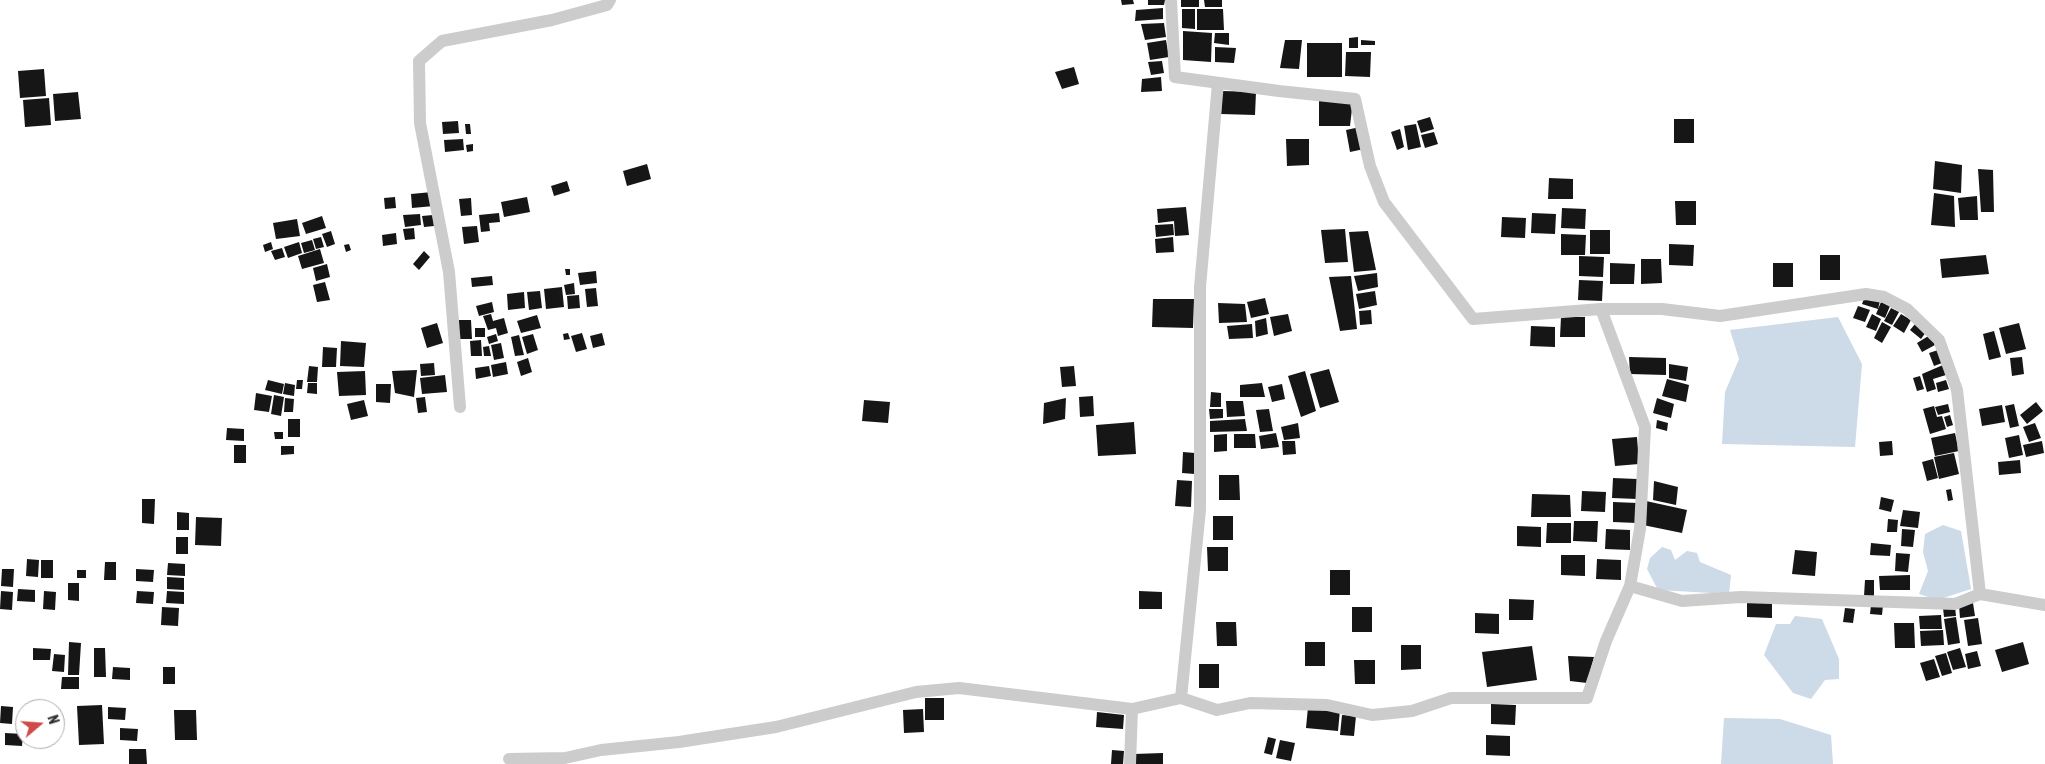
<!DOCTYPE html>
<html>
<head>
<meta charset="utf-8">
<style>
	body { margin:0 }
	#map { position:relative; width:2045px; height:764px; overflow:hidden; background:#fff; font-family:"Asap Condensed",sans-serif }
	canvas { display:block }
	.north { position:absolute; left:15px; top:699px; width:50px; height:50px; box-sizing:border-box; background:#fff; border:1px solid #acacac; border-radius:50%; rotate:72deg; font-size:14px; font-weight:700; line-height:20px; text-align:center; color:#2f2f2f }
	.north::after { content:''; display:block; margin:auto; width:18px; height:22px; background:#d04a47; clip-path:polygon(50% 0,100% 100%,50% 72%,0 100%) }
</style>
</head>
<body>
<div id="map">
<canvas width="2045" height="764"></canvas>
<div class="north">N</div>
</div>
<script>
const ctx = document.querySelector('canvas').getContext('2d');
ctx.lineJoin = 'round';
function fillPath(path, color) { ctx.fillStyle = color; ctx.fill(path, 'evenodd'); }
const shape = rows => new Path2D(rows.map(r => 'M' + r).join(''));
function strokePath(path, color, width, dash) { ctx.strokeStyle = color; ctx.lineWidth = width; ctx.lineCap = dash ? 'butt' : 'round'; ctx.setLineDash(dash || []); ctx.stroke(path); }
const water = shape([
	[1838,317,1862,364,1855,447,1722,444,1725,392,1739,359,1730,330],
	[1943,525,1961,531,1971,589,1937,600,1919,594,1928,571,1923,552,1925,534],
	[1662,547,1671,550,1675,560,1687,551,1697,553,1700,562,1731,575,1729,594,1658,590,1647,569,1650,558],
	[1795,616,1822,619,1839,659,1839,679,1825,680,1811,699,1793,693,1764,655,1776,624,1790,624],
	[1724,718,1780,719,1831,735,1833,764,1721,764]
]);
const building = shape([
	[1121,0,1133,0,1134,4,1122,5],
	[1148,0,1165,0,1164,5,1148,5],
	[1181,0,1199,0,1199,7,1181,7],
	[1204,0,1222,0,1222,7,1205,7],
	[1163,8,1163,19,1135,21,1136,10],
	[1182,9,1195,9,1195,29,1182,28],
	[1197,9,1223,9,1224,30,1197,30],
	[1164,23,1166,37,1145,40,1141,24],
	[1183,31,1212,33,1211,62,1183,60],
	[1215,33,1229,33,1229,45,1214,43],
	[1358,37,1358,48,1349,48,1349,38],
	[1166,40,1169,57,1150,60,1147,43],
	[1285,40,1302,40,1299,69,1280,68],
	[1361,40,1375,41,1375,45,1361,45],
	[1307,43,1342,43,1342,77,1307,77],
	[1215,47,1236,48,1234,63,1215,62],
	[1346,52,1371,52,1370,77,1345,76],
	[1162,61,1164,73,1151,75,1148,62],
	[1074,67,1079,84,1062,89,1055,72],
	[44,69,46,96,20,98,18,71],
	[1161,77,1162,91,1141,92,1142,79],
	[1222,91,1256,92,1255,115,1221,114],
	[78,92,81,119,55,121,53,94],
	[49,98,51,125,25,127,23,100],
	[1319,99,1353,100,1350,126,1319,126],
	[1430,117,1434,129,1421,133,1417,121],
	[1674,119,1694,119,1694,143,1674,143],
	[458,121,459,133,443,134,442,122],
	[465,124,470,124,471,134,466,134],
	[1416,124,1421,147,1408,150,1404,126],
	[1360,127,1364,149,1350,152,1346,130],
	[1400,129,1404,147,1397,150,1391,132],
	[1434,132,1438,144,1425,148,1421,135],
	[463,139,464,150,445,152,444,140],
	[1286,139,1309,139,1309,165,1287,166],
	[473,144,473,151,467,152,466,145],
	[1935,161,1962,165,1961,193,1933,189],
	[647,164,651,179,627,186,623,171],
	[1978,169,1993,170,1994,212,1981,212],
	[1549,178,1573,179,1573,199,1548,199],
	[567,181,570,191,554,196,551,186],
	[432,192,434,206,412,208,411,194],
	[1934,193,1954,196,1955,227,1931,225],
	[1977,196,1978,220,1960,220,1958,198],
	[395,197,396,208,385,209,384,198],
	[527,197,530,212,504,217,501,202],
	[471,198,472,215,461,216,459,199],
	[1675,201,1696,201,1696,225,1676,225],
	[1186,207,1189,235,1175,236,1174,221,1158,223,1157,209],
	[1562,208,1586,209,1585,229,1561,228],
	[499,213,500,222,489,223,490,231,481,232,479,215],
	[1532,213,1556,214,1555,234,1531,233],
	[420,214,421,225,405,227,403,215],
	[433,215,434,226,424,227,422,216],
	[322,216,326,228,306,234,302,223],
	[1502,217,1526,218,1525,238,1501,237],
	[297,219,300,236,276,239,273,223],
	[1173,224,1174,235,1156,237,1155,225],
	[477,226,479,242,464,244,462,227],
	[414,228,415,239,405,240,403,229],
	[1345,229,1348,262,1325,263,1321,230],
	[1590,230,1610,230,1610,254,1590,254],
	[331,231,335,244,327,247,322,234],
	[1368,231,1376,270,1354,272,1349,232],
	[396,233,397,244,383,246,382,235],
	[1561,234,1586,235,1585,255,1561,255],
	[321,237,324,247,316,249,313,239],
	[1173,237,1174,252,1156,253,1155,239],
	[312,240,315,250,304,253,301,243],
	[271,242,273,249,265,252,263,245],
	[299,242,302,253,288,258,284,247],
	[349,244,351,250,346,252,344,245],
	[1669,244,1694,245,1693,266,1669,265],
	[282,248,285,257,275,260,271,251],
	[320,249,324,263,302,269,298,256],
	[424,251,430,257,419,270,413,264],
	[1820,255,1840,255,1840,280,1820,280],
	[1986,255,1989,274,1942,278,1940,259],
	[1579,256,1604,257,1603,277,1579,276],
	[1641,259,1661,259,1662,283,1641,284],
	[1610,263,1635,264,1634,284,1610,284],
	[1773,263,1793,263,1793,287,1773,287],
	[327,264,330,277,316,281,313,268],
	[565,269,570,269,570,275,566,275],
	[596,271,597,283,580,285,578,273],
	[1377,273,1378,287,1358,291,1354,276],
	[492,276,493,285,472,287,471,278],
	[1351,276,1357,329,1340,331,1329,277],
	[1579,280,1603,281,1602,301,1578,300],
	[325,282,330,300,317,302,313,285],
	[574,283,575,294,566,295,564,285],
	[562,287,564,307,546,309,544,289],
	[596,288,598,306,587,307,585,289],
	[540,291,542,308,529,310,527,292],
	[1375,291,1377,305,1359,309,1356,294],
	[524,292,525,308,508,310,507,294],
	[579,295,580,308,568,309,567,296],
	[1865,296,1880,301,1878,309,1862,304],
	[1265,298,1269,314,1251,318,1247,302],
	[1153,299,1194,299,1193,328,1152,327],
	[492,302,494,312,479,316,476,306],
	[1881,302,1890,306,1885,318,1876,314],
	[1218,303,1245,304,1247,322,1219,323],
	[1858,306,1870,310,1865,322,1853,318],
	[1891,308,1899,312,1892,325,1884,321],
	[1371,310,1372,324,1360,325,1359,311],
	[491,314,493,321,504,318,508,333,498,336,496,328,488,330,483,316],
	[1288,314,1292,331,1274,336,1270,317],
	[1872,314,1881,319,1876,331,1866,327],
	[1901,314,1911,320,1904,333,1893,326],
	[537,315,541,328,521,333,517,321],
	[1561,317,1585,317,1585,337,1560,337],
	[1266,318,1268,334,1256,337,1255,321],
	[459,320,471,320,472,339,459,339],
	[1882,322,1891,327,1882,343,1874,338],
	[437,323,443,343,427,348,421,328],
	[1916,323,1926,332,1921,339,1910,330],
	[2019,323,2026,349,2006,354,1999,328],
	[1252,324,1253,338,1229,339,1227,326],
	[1531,326,1555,327,1555,347,1530,346],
	[475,328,485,328,485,337,475,337],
	[1994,331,2001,357,1989,360,1983,334],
	[568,333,570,339,564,340,563,334],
	[582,333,587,349,576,352,571,336],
	[602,333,605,345,593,348,590,336],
	[496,334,498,341,489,344,487,337],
	[533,334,538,350,527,354,522,337],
	[519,335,524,355,515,356,511,337],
	[1930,335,1935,345,1922,352,1917,343],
	[481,340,482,356,471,356,470,341],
	[341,341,366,343,364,367,340,366],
	[501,343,504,358,494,360,491,345],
	[489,346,491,356,484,356,483,347],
	[323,347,337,348,336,367,322,367],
	[1938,350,1942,363,1934,366,1929,353],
	[1629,357,1666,358,1666,375,1630,374],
	[2022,357,2024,374,2012,376,2010,358],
	[528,358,532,372,521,376,517,362],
	[506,362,508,374,493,377,491,365],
	[434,363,435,375,421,376,420,364],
	[1669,364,1688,367,1686,381,1669,378],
	[1943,365,1946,375,1933,379,1936,389,1927,392,1922,374],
	[309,366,318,367,317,382,307,382],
	[489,366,491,376,476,379,475,368],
	[1074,366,1076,386,1062,387,1060,367],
	[1329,369,1339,402,1320,408,1310,374],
	[417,370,414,397,395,393,392,371],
	[365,371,366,395,339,396,337,372],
	[1305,371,1316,411,1301,417,1288,376],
	[445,375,447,392,422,394,420,378],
	[1920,376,1924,389,1917,391,1913,378],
	[1667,379,1689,385,1686,402,1662,396],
	[268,380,284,384,282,394,265,390],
	[297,380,303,380,302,389,296,389],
	[1946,380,1949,389,1938,392,1936,383],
	[285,383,295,385,294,396,283,394],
	[308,383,317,383,317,394,307,393],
	[1262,383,1265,397,1240,397,1240,385],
	[376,384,391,384,390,403,376,402],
	[1282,384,1285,399,1272,402,1268,387],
	[1211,392,1221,393,1221,407,1210,407],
	[256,393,272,396,269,412,254,410],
	[274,395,284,397,281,416,271,414],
	[1093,396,1094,416,1080,417,1079,397],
	[425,397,427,412,418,413,416,398],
	[285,398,294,399,293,412,284,412],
	[1066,398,1065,419,1043,424,1044,403],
	[1657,398,1674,404,1671,418,1653,413],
	[364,400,368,416,351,420,347,404],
	[864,400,890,402,888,423,862,421],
	[1226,401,1243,401,1245,416,1227,417],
	[2036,402,2043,411,2027,424,2020,415],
	[1948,404,1950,412,1938,415,1935,407],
	[2014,404,2019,426,2010,428,2005,406],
	[2002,405,2005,422,1982,426,1979,409],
	[1934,406,1937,417,1942,416,1946,429,1930,434,1923,409],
	[1209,409,1223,409,1223,418,1210,419],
	[1269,409,1273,431,1260,432,1256,410],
	[1950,415,1953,425,1947,427,1944,417],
	[288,419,300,419,300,437,288,437],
	[1245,419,1247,431,1210,432,1210,421],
	[1657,420,1668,423,1667,431,1656,428],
	[1134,422,1136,454,1098,456,1096,425],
	[1298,423,1300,438,1284,440,1281,427],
	[2035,423,2041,438,2029,442,2023,427],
	[227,428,244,429,244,441,226,440],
	[274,432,283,432,283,439,275,439],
	[1276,433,1279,447,1261,449,1259,436],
	[1955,433,1959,451,1935,456,1931,438],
	[1227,434,1227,451,1214,452,1214,435],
	[1234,434,1255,434,1256,448,1234,448],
	[2019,435,2023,455,2009,458,2005,438],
	[1637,437,1639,464,1615,466,1612,439],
	[1282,441,1295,441,1296,454,1283,455],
	[1892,441,1893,455,1880,456,1879,442],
	[2042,441,2044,453,2026,457,2023,445],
	[234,445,246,445,246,463,234,463],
	[281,446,294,446,294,454,281,455],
	[1183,452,1195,453,1195,474,1182,473],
	[1954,453,1959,474,1939,479,1934,457],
	[1933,459,1938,478,1927,481,1922,462],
	[2020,460,2021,473,1999,475,1998,462],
	[1219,475,1239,475,1240,500,1219,500],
	[1613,478,1637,479,1637,499,1612,498],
	[1177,480,1192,481,1191,507,1175,506],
	[1654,481,1678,487,1676,505,1653,500],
	[1951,489,1953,500,1948,501,1946,490],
	[1582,491,1606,492,1605,512,1581,511],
	[1532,494,1570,495,1571,517,1531,517],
	[1881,497,1894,500,1891,512,1879,509],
	[142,499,155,499,154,524,142,523],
	[1646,501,1687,510,1682,533,1643,525],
	[1613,502,1638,503,1637,523,1613,522],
	[1903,510,1920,512,1918,528,1900,526],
	[177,512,189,513,189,530,177,530],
	[1213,516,1233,516,1233,540,1213,540],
	[196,517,222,518,221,546,195,545],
	[1888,519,1898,520,1897,532,1887,532],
	[1574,521,1598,521,1597,542,1573,541],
	[1547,523,1571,523,1571,543,1546,543],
	[1517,526,1541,527,1541,547,1517,546],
	[1606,529,1630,530,1630,550,1605,549],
	[1902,529,1915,530,1913,547,1901,546],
	[176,537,188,537,188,554,176,554],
	[1871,543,1891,545,1890,556,1870,555],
	[1207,547,1228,547,1228,571,1208,571],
	[1795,550,1817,552,1815,576,1792,574],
	[1896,553,1910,554,1908,572,1895,571],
	[1561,555,1585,555,1585,576,1561,575],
	[27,559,39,560,38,577,26,576],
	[1597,559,1621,560,1621,580,1596,579],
	[41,560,53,560,53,578,41,578],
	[105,562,116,562,116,580,104,580],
	[168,563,185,564,185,576,167,575],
	[2,569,14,569,13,587,1,586],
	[136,569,154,570,153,582,136,581],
	[77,570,86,570,86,578,77,578],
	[1330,570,1350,570,1350,595,1330,595],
	[1910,575,1910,590,1880,590,1879,576],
	[167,577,184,578,184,590,167,589],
	[1865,580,1874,580,1874,596,1864,596],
	[68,583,79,583,79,601,68,600],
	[18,589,35,590,35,602,17,601],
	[1,591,13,592,12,610,0,609],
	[44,591,56,592,55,610,43,609],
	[137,591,154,592,153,604,136,603],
	[167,591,184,592,184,604,166,603],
	[1139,591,1162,592,1162,609,1139,609],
	[1747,592,1772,592,1772,618,1747,617],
	[1509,599,1534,600,1533,620,1509,620],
	[1973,603,1975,616,1960,618,1959,605],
	[1871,605,1883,605,1882,615,1870,614],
	[162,607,179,608,178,626,161,625],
	[1352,607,1372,607,1372,632,1352,632],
	[1955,607,1956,616,1944,617,1943,608],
	[1845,608,1855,609,1853,623,1843,622],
	[1475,613,1499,614,1499,634,1475,633],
	[1941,615,1942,629,1920,629,1919,616],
	[1956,617,1960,643,1948,645,1944,619],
	[1978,618,1982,644,1968,646,1964,620],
	[1216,622,1236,622,1237,646,1217,646],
	[1894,623,1914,623,1915,648,1895,648],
	[1943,630,1944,645,1921,646,1920,631],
	[69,642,81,643,79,675,68,675],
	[1305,642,1325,642,1325,666,1305,666],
	[2023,642,2029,664,2002,672,1995,650],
	[1401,645,1421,645,1421,669,1401,670],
	[1532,646,1537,680,1487,687,1482,652],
	[33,648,51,649,50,660,33,660],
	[94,648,105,648,106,677,94,677],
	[1960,648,1966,667,1953,670,1947,652],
	[1977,651,1981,666,1968,669,1965,654],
	[1946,653,1952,673,1942,676,1935,656],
	[54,654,65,655,64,672,52,671],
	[1568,656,1594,657,1587,683,1570,681],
	[1934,659,1940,677,1926,681,1920,663],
	[1354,660,1375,660,1375,684,1355,684],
	[1199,664,1219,664,1219,688,1199,688],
	[113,667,130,668,130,680,112,679],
	[163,667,175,667,175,684,163,684],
	[62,677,79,677,79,689,61,689],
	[925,698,944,698,944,720,925,720],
	[1491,704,1516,705,1515,725,1491,724],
	[102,705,104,744,79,745,77,706],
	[1,706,13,707,12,724,0,723],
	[34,707,47,707,47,709,34,709],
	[108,707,126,708,125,720,108,719],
	[1308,707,1340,710,1338,731,1306,728],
	[923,709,924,732,904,733,903,710],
	[174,710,196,710,197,740,175,740],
	[1097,712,1124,715,1123,729,1096,727],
	[1342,715,1356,716,1354,736,1340,735],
	[120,728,138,729,137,741,120,740],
	[5,733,23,734,22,746,5,745],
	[1486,735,1510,736,1510,756,1486,755],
	[1268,737,1276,739,1272,755,1264,753],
	[1280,740,1295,743,1291,761,1276,758],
	[129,749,146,749,147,764,129,764],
	[1112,750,1124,751,1123,764,1111,764],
	[1163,753,1163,764,1134,764,1134,754]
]);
const minor = shape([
	[1171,0,1175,77,1279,91,1355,99,1370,166,1384,202,1473,319,1601,309],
	[460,407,449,272,420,123,419,61,442,41,552,20,607,5,610,0],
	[1980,594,1955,604,1741,597,1682,601,1630,586,1640,529,1645,427,1601,309,1662,309,1720,316,1866,294,1884,297,1907,309,1939,340,1957,390,1980,594,2045,605],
	[1181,698,1200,510,1200,287,1218,83],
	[509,759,565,758,601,750,679,742,776,727,916,692,959,688,1132,709,1181,698,1217,710,1250,703,1327,705,1372,715,1412,711,1451,698,1587,698,1606,641,1630,586],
	[1130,764,1132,709]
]);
fillPath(water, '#cddae8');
fillPath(building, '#161616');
strokePath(minor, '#ccc', 12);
</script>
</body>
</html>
